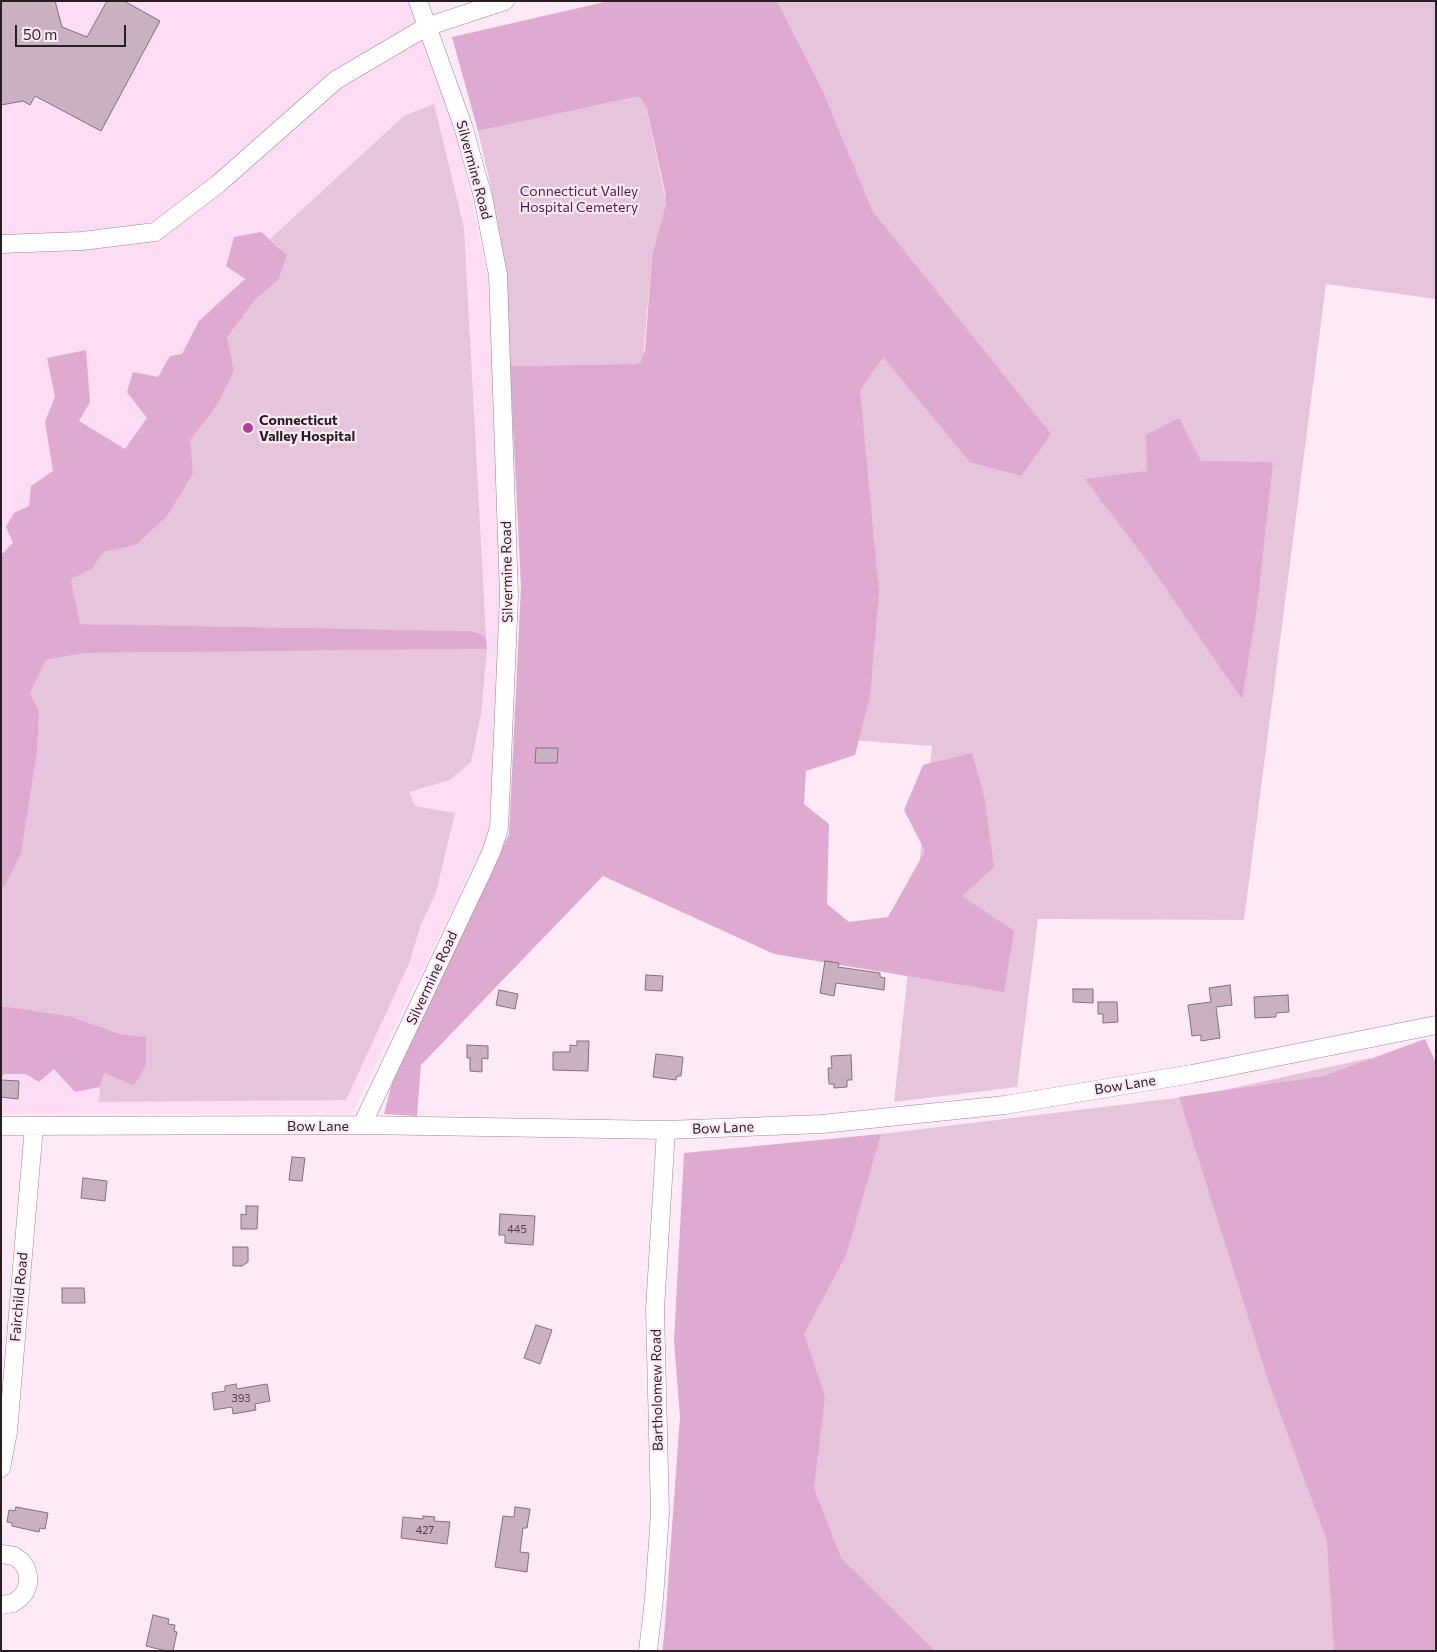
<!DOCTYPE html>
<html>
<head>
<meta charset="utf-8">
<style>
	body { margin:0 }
	#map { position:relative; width:1437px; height:1652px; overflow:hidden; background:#fee9f7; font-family:Commissioner,sans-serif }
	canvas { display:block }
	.frame { position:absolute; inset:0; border:2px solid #271e24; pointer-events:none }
	.scale { position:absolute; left:15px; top:25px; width:111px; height:22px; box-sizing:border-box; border:2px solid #271e24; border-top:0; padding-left:6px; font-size:15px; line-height:18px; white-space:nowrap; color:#271e24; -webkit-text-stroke:4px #fee9f7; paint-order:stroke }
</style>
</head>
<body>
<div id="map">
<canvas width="1437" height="1652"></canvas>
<div class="frame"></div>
<div class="scale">50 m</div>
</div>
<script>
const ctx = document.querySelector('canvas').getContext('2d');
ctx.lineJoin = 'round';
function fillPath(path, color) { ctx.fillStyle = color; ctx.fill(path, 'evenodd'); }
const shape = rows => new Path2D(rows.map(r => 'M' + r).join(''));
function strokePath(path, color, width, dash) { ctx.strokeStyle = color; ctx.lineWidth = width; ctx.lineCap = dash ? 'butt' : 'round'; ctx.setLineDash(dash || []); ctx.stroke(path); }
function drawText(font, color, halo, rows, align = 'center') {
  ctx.font = font + ' Commissioner,sans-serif'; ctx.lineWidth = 4.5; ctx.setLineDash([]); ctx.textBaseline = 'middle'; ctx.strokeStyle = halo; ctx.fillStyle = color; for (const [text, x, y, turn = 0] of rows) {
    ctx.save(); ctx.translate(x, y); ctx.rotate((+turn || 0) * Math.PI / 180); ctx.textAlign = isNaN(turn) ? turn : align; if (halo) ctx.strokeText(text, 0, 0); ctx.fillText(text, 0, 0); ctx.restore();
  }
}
const built = shape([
	[1,1,408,1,452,114,488,277,502,578,489,834,352,1113,1,1114]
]);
const green = shape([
	[777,1,1436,1,1436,299,1326,284,1244,920,1038,919,1017,1087,894,1102,932,746,822,738,877,218,873,212,823,91],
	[636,97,642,99,646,107,666,201,664,215,652,255,643,360,640,363,636,364,510,366,497,223,489,178,478,131],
	[434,104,464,228,486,637,472,631,80,624,71,579,92,569,102,552,136,545,167,516,193,474,189,440,218,404,234,371,227,339,255,300,279,279,287,255,270,239,404,116],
	[487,649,481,714,471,762,450,780,409,792,415,806,455,813,436,892,420,927,410,961,346,1100,99,1102,100,1087,104,1073,134,1086,146,1037,120,1034,69,1016,1,1006,1,888,5,886,21,854,37,753,39,711,30,693,46,660,84,653],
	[1370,1058,1436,1651,662,1651,672,1584,881,1134,1177,1098,1224,1090]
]);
const forest = shape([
	[609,1,777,1,823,91,873,212,1051,434,1021,476,970,462,883,357,860,390,879,593,870,696,855,755,806,771,804,804,829,824,827,904,849,922,888,917,925,851,904,810,923,765,972,753,985,800,994,867,962,896,1014,931,1004,992,774,954,603,876,421,1065,417,1116,384,1114,393,1079,509,834,521,586,510,366,636,364,641,362,645,350,652,256,666,204,665,192,647,110,642,99,637,97,631,98,478,131,452,37],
	[261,232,287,255,279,279,255,300,227,338,234,371,218,404,190,440,193,474,167,516,136,545,103,552,92,569,71,579,80,624,472,631,486,637,487,649,84,653,46,660,30,693,39,711,37,753,21,854,5,886,1,888,1,555,13,543,6,527,14,513,29,506,31,486,53,471,45,422,55,397,47,358,86,350,90,402,79,421,125,449,147,418,127,392,133,372,158,377,170,356,182,354,199,321,245,279,226,266,234,237],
	[1179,418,1201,461,1273,462,1257,608,1242,699,1147,561,1085,479,1147,471,1146,435],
	[1,1006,69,1016,120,1034,146,1037,146,1065,134,1086,104,1073,100,1087,75,1092,54,1069,39,1082,26,1074,4,1074,1,1078],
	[1425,1039,1436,1063,1436,1651,1334,1651,1327,1541,1269,1383,1179,1097,1324,1076],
	[881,1134,846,1255,804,1334,825,1397,814,1488,841,1558,935,1651,663,1651,680,1417,674,1341,684,1153]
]);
const building = shape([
	[1,1,55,1,62,27,87,37,107,1,124,1,160,21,101,131,35,96,30,105,23,101,1,105,1,1],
	[536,748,558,748,557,763,535,763,536,748],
	[825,961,839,963,838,967,880,973,880,977,885,978,884,990,836,983,834,996,820,993,825,961],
	[646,975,663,976,662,991,645,990,646,975],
	[1230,985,1232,1005,1216,1007,1220,1038,1201,1041,1201,1035,1192,1036,1188,1005,1211,1002,1209,988,1230,985],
	[1073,989,1093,989,1093,1003,1073,1002,1073,989],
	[499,990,518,994,515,1009,496,1005,499,990],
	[1288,995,1289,1012,1276,1013,1276,1017,1255,1018,1254,997,1288,995],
	[1098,1002,1117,1002,1118,1022,1103,1023,1103,1014,1098,1014,1098,1002],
	[577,1041,589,1041,588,1071,553,1070,553,1052,570,1052,570,1045,577,1046,577,1041],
	[467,1045,488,1046,488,1059,482,1058,482,1072,470,1071,470,1058,467,1058,467,1045],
	[656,1054,683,1057,681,1076,677,1076,676,1080,653,1077,656,1054],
	[851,1055,852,1080,847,1080,847,1087,834,1088,834,1084,829,1084,828,1068,832,1068,831,1056,851,1055],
	[1,1080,19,1081,18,1099,1,1097,1,1080],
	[292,1157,305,1158,302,1181,289,1180,292,1157],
	[83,1178,107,1181,105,1201,81,1198,83,1178],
	[246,1206,258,1206,257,1229,241,1229,241,1214,246,1215,246,1206],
	[500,1214,535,1216,533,1245,505,1243,505,1235,499,1235,500,1214],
	[233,1247,248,1247,248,1262,242,1266,233,1266,233,1247],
	[62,1288,84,1288,85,1303,62,1303,62,1288],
	[536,1325,552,1330,540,1364,524,1358,536,1325],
	[236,1384,237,1389,267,1384,270,1401,255,1404,256,1410,233,1414,232,1407,214,1410,212,1393,225,1391,225,1386,236,1384],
	[16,1507,48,1513,45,1529,40,1528,39,1532,12,1526,12,1523,7,1522,9,1510,15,1511,16,1507],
	[515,1507,530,1509,527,1528,523,1528,520,1552,529,1553,527,1572,495,1567,503,1516,514,1517,515,1507],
	[423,1516,435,1517,434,1521,450,1522,447,1544,401,1538,403,1517,423,1519,423,1516],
	[153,1615,169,1619,168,1624,175,1625,174,1631,177,1632,173,1651,166,1651,146,1646,153,1615]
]);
const minor = shape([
	[1,244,82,241,155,232,218,184,336,80,426,27,505,1],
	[362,1125,483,870,492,850,499,828,509,596,498,275,483,197,463,126,418,1],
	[1,1126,362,1125,666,1130,822,1124,1005,1105,1192,1074,1436,1025],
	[1,1468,8,1432,34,1126],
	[1,1554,14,1556,21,1561,26,1568,28,1576,28,1584,25,1592,20,1598,13,1603,1,1605],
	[648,1651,654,1599,660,1513,655,1309,666,1130]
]);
const markers = [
	[248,428,6,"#b23f99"]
];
const numberNames = [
	["445",517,1229],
	["393",241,1398],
	["427",425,1530]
];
const streetNames = [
	["Silvermine Road",474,170,75],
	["Silvermine Road",507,572,-91],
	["Silvermine Road",432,978,-65],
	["Bow Lane",1125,1085,-9],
	["Bow Lane",318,1126],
	["Bow Lane",723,1128,-2],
	["Fairchild Road",19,1297,-85],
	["Bartholomew Road",657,1390,-91]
];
const parkNames = [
	["Connecticut Valley",579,191],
	["Hospital Cemetery",579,207]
];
const poiNames = [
	["Connecticut",259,420],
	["Valley Hospital",259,436]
];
fillPath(built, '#fdddf3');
fillPath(green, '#e6c5dc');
fillPath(forest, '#deaacf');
fillPath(building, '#c9b1c2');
strokePath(building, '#856e7e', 1);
strokePath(minor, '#9c8595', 19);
strokePath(minor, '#fff', 18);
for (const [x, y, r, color] of markers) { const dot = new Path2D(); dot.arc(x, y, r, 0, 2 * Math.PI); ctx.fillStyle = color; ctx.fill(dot); strokePath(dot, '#fee9f7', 2); }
drawText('11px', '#50434c', null, numberNames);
drawText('14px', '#271e24', '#fee9f7', streetNames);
drawText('14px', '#561949', '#fee9f7', parkNames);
drawText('bold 14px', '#271e24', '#fee9f7', poiNames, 'left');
</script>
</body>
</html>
